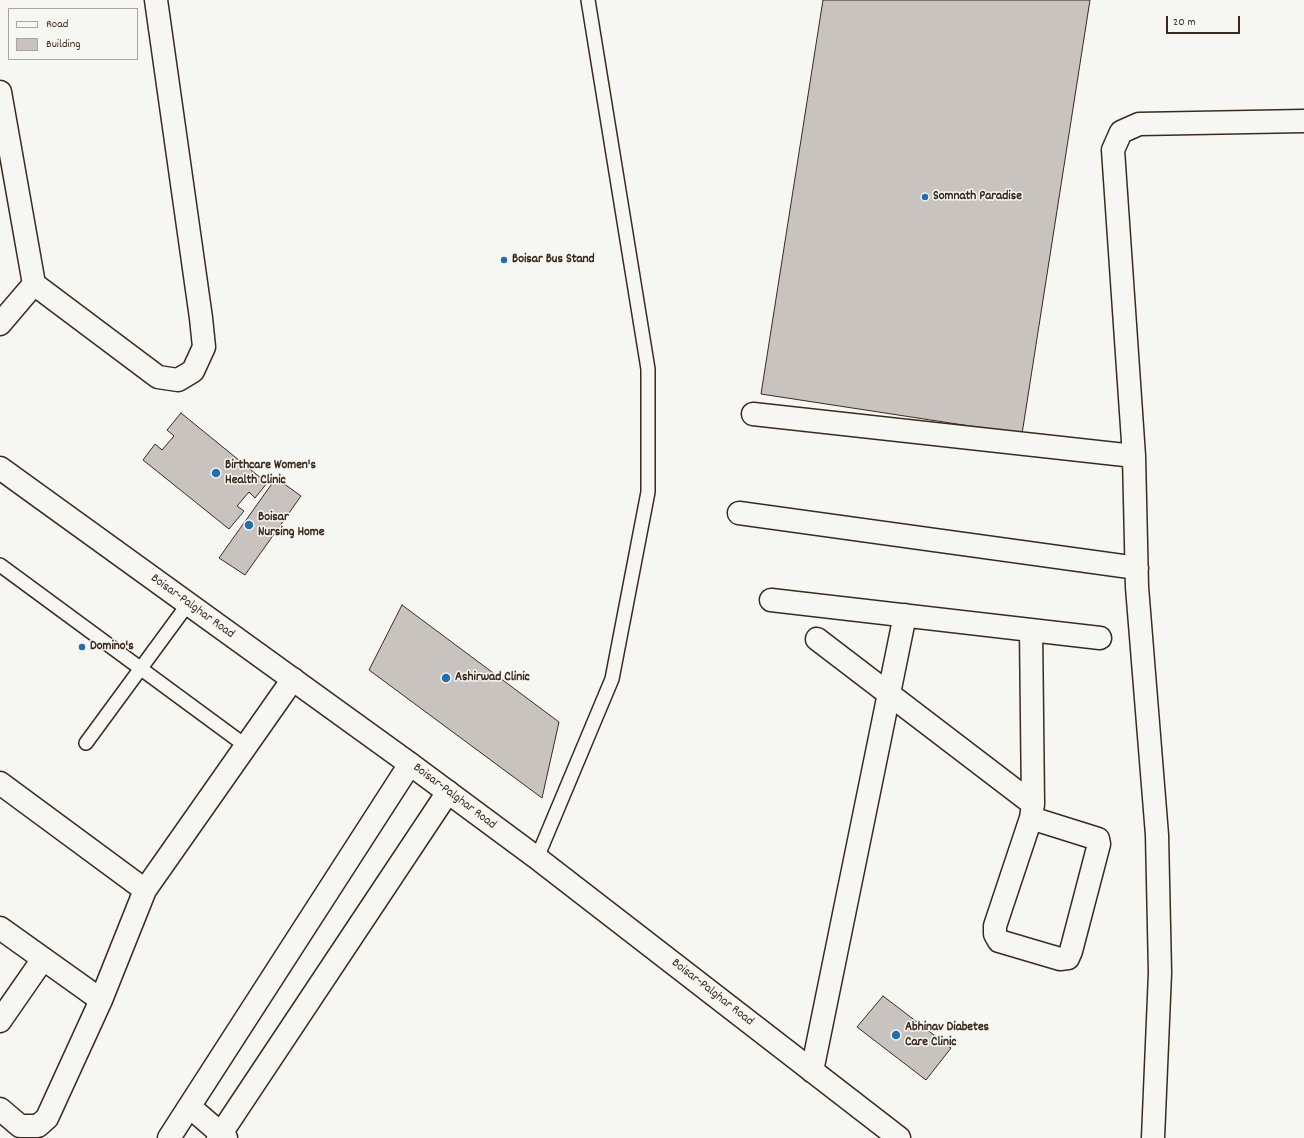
<!DOCTYPE html>
<html>
<head>
<meta charset="utf-8">
<style>
	body { margin:0 }
	#map { position:relative; width:1304px; height:1138px; overflow:hidden; background:#f6f6f2; font-family:Dekko,sans-serif }
	canvas { display:block }
	.legend { position:absolute; left:8px; top:8px; width:130px; height:52px; box-sizing:border-box; background:#f6f6f2; border:1px solid #aba49d; margin:0; padding:5px 7px; list-style:none; font-size:12px; color:#3b2a1e }
	.legend li { display:flex; align-items:center; gap:8px; height:20px }
	.legend b { width:20px; border:1px solid #aba49d }
	.scale { position:absolute; left:1166px; top:16px; width:74px; height:18px; box-sizing:border-box; border:2px solid #3b2a1e; border-top:0; padding-left:5px; font-size:12px; line-height:14px; white-space:nowrap; color:#3b2a1e; -webkit-text-stroke:3px #f6f6f2; paint-order:stroke }
</style>
</head>
<body>
<div id="map">
<canvas width="1304" height="1138"></canvas>
<ul class="legend">
<li><b style="height:5px;background:#f6f6f2"></b>Road</li>
<li><b style="height:11px;background:#c8c3be"></b>Building</li>
</ul>
<div class="scale">20 m</div>
</div>
<script>
const ctx = document.querySelector('canvas').getContext('2d');
ctx.lineJoin = 'round';
function fillPath(path, color) { ctx.fillStyle = color; ctx.fill(path, 'evenodd'); }
const shape = rows => new Path2D(rows.map(r => 'M' + r).join(''));
function strokePath(path, color, width, dash) { ctx.strokeStyle = color; ctx.lineWidth = width; ctx.lineCap = dash ? 'butt' : 'round'; ctx.setLineDash(dash || []); ctx.stroke(path); }
function drawText(font, color, halo, rows, align = 'center') {
  ctx.font = font + ' Dekko,sans-serif'; ctx.lineWidth = 3; ctx.setLineDash([]); ctx.textBaseline = 'middle'; ctx.strokeStyle = halo; ctx.fillStyle = color; for (const [text, x, y, turn = 0] of rows) {
    ctx.save(); ctx.translate(x, y); ctx.rotate((+turn || 0) * Math.PI / 180); ctx.textAlign = isNaN(turn) ? turn : align; if (halo) ctx.strokeText(text, 0, 0); ctx.fillText(text, 0, 0); ctx.restore();
  }
}
const building = shape([
	[823,0,1090,0,1022,434,761,394,823,0],
	[181,413,267,483,255,498,249,492,237,506,244,511,229,529,143,460,155,444,162,450,174,436,167,430,181,413],
	[276,478,301,496,245,575,219,558,276,478],
	[402,605,559,722,542,798,369,670,402,605],
	[883,996,951,1048,926,1080,857,1027,883,996]
]);
const lane = shape([
	[0,565,246,746],
	[86,743,188,604],
	[537,858,612,679,648,492,648,369,588,0]
]);
const street = shape([
	[0,92,34,284,0,324],
	[34,284,158,377,178,380,193,371,204,347,201,318,156,0],
	[753,414,1134,456],
	[739,513,1137,568],
	[771,600,1100,638],
	[817,639,1033,804],
	[0,783,145,890],
	[1031,818,1098,839,1099,844,1071,951,1068,958,1060,959,999,941,995,934,995,926,1031,818,1033,804,1031,630],
	[0,928,101,1000],
	[0,1021,43,959],
	[812,1071,905,615],
	[190,1107,226,1138],
	[0,1109,20,1126,38,1126,47,1118,101,1000,145,890,293,679],
	[169,1138,410,764],
	[218,1138,448,792],
	[1153,1138,1160,973,1157,835,1137,587,1134,456,1113,150,1121,132,1139,124,1304,121]
]);
const primary = shape([
	[0,468,410,764,537,858,899,1138]
]);
const markers = [
	[925,197,4,"#1f6fb2"],
	[504,260,4,"#1f6fb2"],
	[216,473,5,"#1f6fb2"],
	[249,525,5,"#1f6fb2"],
	[82,647,4,"#1f6fb2"],
	[446,678,5,"#1f6fb2"],
	[896,1035,5,"#1f6fb2"]
];
const poiNames = [
	["Somnath Paradise",933,197],
	["Boisar Bus Stand",512,260],
	["Birthcare Women's",225,466],
	["Health Clinic",225,481],
	["Boisar",258,518],
	["Nursing Home",258,533],
	["Domino's",90,647],
	["Ashirwad Clinic",455,678],
	["Abhinav Diabetes",905,1028],
	["Care Clinic",905,1043]
];
const streetNames = [
	["Boisar-Palghar Road",192,607,36],
	["Boisar-Palghar Road",454,797,37],
	["Boisar-Palghar Road",712,993,38]
];
fillPath(building, '#c8c3be');
strokePath(building, '#3b2a1e', 1);
strokePath(lane, '#3b2a1e', 16);
strokePath(street, '#3b2a1e', 25);
strokePath(primary, '#3b2a1e', 25);
strokePath(lane, '#f6f6f2', 13);
strokePath(street, '#f6f6f2', 22);
strokePath(primary, '#f6f6f2', 22);
for (const [x, y, r, color] of markers) { const dot = new Path2D(); dot.arc(x, y, r, 0, 2 * Math.PI); ctx.fillStyle = color; ctx.fill(dot); strokePath(dot, '#f6f6f2', 1.5); }
drawText('bold 13px', '#3b2a1e', '#f6f6f2', poiNames, 'left');
drawText('13px', '#3b2a1e', '#f6f6f2', streetNames);
</script>
</body>
</html>
